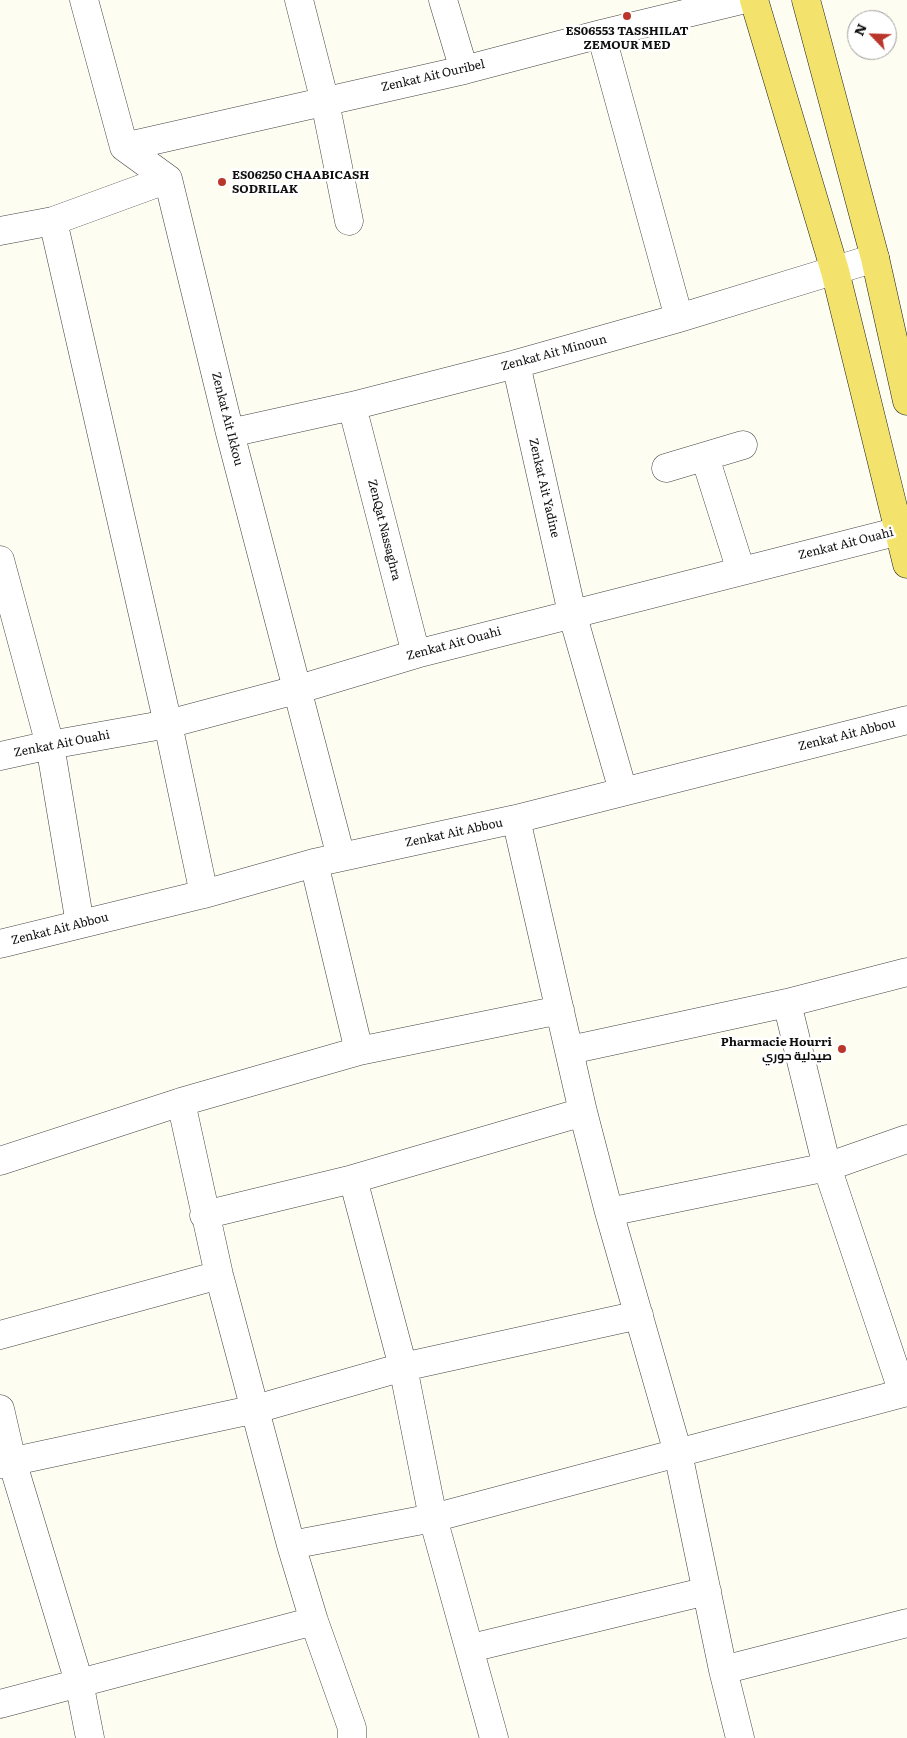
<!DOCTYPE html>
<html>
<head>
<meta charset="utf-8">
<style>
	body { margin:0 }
	#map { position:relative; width:907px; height:1738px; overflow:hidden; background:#fefdf1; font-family:Literata,serif }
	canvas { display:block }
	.north { position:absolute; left:847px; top:10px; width:50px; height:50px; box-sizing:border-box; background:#fff; border:1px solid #9f9f9f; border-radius:50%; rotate:294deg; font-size:14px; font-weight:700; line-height:20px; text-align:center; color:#0f0f0f }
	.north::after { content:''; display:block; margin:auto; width:18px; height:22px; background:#ba362b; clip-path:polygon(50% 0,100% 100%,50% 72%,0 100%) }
</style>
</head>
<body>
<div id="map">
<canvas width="907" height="1738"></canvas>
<div class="north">N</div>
</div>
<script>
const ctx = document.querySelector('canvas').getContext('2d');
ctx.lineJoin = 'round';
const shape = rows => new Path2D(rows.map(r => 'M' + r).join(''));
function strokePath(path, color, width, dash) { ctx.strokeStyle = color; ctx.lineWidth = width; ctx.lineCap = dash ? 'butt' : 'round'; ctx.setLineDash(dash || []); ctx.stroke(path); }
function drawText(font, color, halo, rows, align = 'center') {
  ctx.font = font + ' Literata,Cairo,serif'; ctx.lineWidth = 5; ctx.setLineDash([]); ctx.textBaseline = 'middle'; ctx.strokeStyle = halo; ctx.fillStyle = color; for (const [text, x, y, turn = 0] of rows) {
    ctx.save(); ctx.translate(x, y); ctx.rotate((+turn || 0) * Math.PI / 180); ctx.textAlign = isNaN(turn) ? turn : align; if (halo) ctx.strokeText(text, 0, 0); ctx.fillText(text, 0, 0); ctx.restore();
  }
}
const minor = shape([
	[84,0,124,147,168,179,230,433,341,857],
	[299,0,325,102,349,221],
	[443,0,464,70],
	[601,34,679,318],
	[124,147,464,70,601,34,742,0],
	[53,221,168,724,204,894],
	[0,231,53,221,168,179],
	[516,364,572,613,623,791],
	[352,406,416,654],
	[230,433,352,406,516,364,679,318,875,258],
	[705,457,741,571],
	[666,468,743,445],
	[0,560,50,745,80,924],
	[0,756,50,745,168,724,296,690,416,654,907,529],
	[516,819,583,1112,609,1212,678,1453,723,1670,740,1738],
	[314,863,359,1051],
	[0,944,204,894,314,863,516,819,907,720],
	[787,1003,827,1167,903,1393],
	[570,1050,787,1003,907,972],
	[181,1102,219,1275,291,1545,314,1621,352,1728,352,1738],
	[0,1161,181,1102,359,1051,560,1010],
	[353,1179,403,1367,433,1518,494,1738],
	[609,1212,827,1167,907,1139],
	[204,1215,353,1179,583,1112],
	[0,1335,219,1275],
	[0,1409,12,1461,79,1682,90,1738],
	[0,1464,256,1409,403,1367,639,1315],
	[291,1545,433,1518,907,1392],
	[471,1648,707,1591],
	[723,1670,907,1623],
	[0,1704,314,1621]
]);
const major = shape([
	[754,0,835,271,907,564],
	[806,0,875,258,907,401]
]);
const markers = [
	[627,16,5,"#ba362b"],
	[222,182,5,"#ba362b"],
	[842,1049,5,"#ba362b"]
];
const poiNames = [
	["ES06553 TASSHILAT",627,31],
	["ZEMOUR MED",627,45],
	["ES06250 CHAABICASH",232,175,"left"],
	["SODRILAK",232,189,"left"],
	["Pharmacie Hourri",832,1042,"right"],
	["صيدلية حوري",832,1056,"right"]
];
const streetNames = [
	["Zenkat Ait Ouribel",433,76,-13],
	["Zenkat Ait Minoun",554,353,-15],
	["Zenkat Ait Ikkou",227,419,76],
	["Zenkat Ait Yadine",544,488,77],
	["ZenQat Nassaghra",384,530,76],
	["Zenkat Ait Ouahi",846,544,-14],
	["Zenkat Ait Ouahi",454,644,-15],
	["Zenkat Ait Abbou",847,735,-14],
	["Zenkat Ait Ouahi",62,744,-11],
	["Zenkat Ait Abbou",454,833,-12],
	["Zenkat Ait Abbou",60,929,-14]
];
strokePath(minor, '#424242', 29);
strokePath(major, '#202020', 29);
strokePath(minor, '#fff', 28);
strokePath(major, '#f3e36d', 28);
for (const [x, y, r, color] of markers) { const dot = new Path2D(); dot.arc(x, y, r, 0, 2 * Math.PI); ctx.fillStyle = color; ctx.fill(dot); strokePath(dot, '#fff', 2); }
drawText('bold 12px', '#0f0f0f', '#fff', poiNames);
drawText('12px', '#0f0f0f', '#fff', streetNames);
</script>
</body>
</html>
